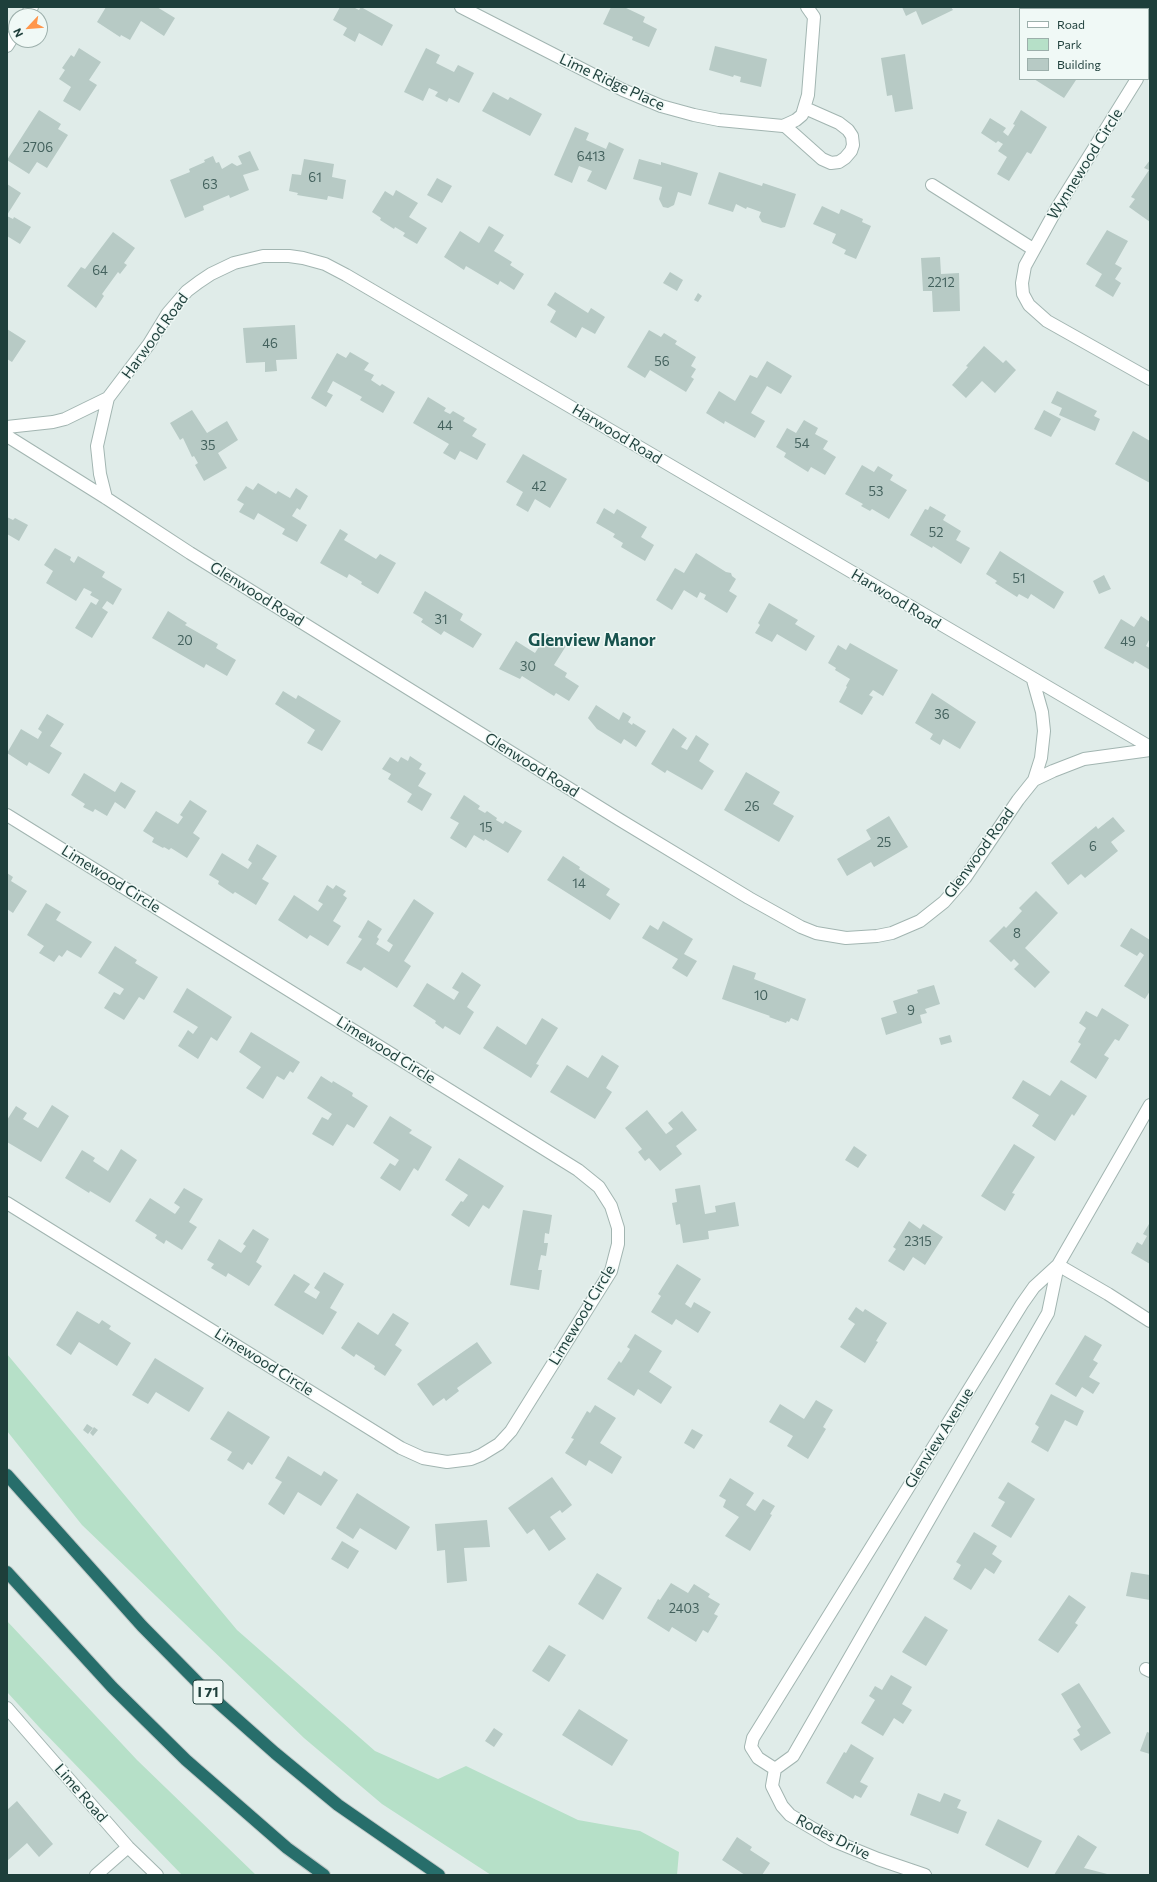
<!DOCTYPE html>
<html>
<head>
<meta charset="utf-8">
<style>
	body { margin:0 }
	#map { position:relative; width:1157px; height:1882px; overflow:hidden; background:#e0ece9; font-family:Commissioner,sans-serif }
	canvas { display:block }
	.frame { position:absolute; inset:0; border:8px solid #1e3f3b; pointer-events:none }
	.legend { position:absolute; left:1019px; top:8px; width:130px; height:72px; box-sizing:border-box; background:#f0f9f6; border:1px solid #9cafab; margin:0; padding:5px 7px; list-style:none; font-size:12px; color:#1e3f3b }
	.legend li { display:flex; align-items:center; gap:8px; height:20px }
	.legend b { width:20px; border:1px solid #9cafab }
	.north { position:absolute; left:8px; top:8px; width:40px; height:40px; box-sizing:border-box; background:#f0f9f6; border:1px solid #9cafab; border-radius:50%; rotate:244deg; font-size:11px; font-weight:700; line-height:16px; text-align:center; color:#1e3f3b }
	.north::after { content:''; display:block; margin:auto; width:14px; height:18px; background:#ff964b; clip-path:polygon(50% 0,100% 100%,50% 72%,0 100%) }
</style>
</head>
<body>
<div id="map">
<canvas width="1157" height="1882"></canvas>
<div class="frame"></div>
<ul class="legend">
<li><b style="height:5px;background:#fff"></b>Road</li>
<li><b style="height:11px;background:#b6e0c8"></b>Park</li>
<li><b style="height:11px;background:#b7cac5"></b>Building</li>
</ul>
<div class="north">N</div>
</div>
<script>
const ctx = document.querySelector('canvas').getContext('2d');
ctx.lineJoin = 'round';
function fillPath(path, color) { ctx.fillStyle = color; ctx.fill(path, 'evenodd'); }
const shape = rows => new Path2D(rows.map(r => 'M' + r).join(''));
function strokePath(path, color, width, dash) { ctx.strokeStyle = color; ctx.lineWidth = width; ctx.lineCap = dash ? 'butt' : 'round'; ctx.setLineDash(dash || []); ctx.stroke(path); }
function drawText(font, color, halo, rows, align = 'center') {
  ctx.font = font + ' Commissioner,sans-serif'; ctx.lineWidth = 3; ctx.setLineDash([]); ctx.textBaseline = 'middle'; ctx.strokeStyle = halo; ctx.fillStyle = color; for (const [text, x, y, turn = 0] of rows) {
    ctx.save(); ctx.translate(x, y); ctx.rotate((+turn || 0) * Math.PI / 180); ctx.textAlign = isNaN(turn) ? turn : align; if (halo) ctx.strokeText(text, 0, 0); ctx.fillText(text, 0, 0); ctx.restore();
  }
}
const green = shape([
	[7,1354,237,1630,375,1751,438,1779,466,1766,578,1820,640,1831,679,1852,677,1875,491,1875,382,1804,304,1738,82,1525,7,1431],
	[7,1621,137,1760,256,1875,182,1875,39,1727,7,1692]
]);
const building = shape([
	[106,7,157,7,175,18,164,36,141,21,130,40,121,35,120,37,97,22],
	[340,7,353,7,359,10,361,7,393,25,382,46,359,33,355,42,343,35,347,28,333,20],
	[611,7,624,7,645,17,643,22,657,29,649,47,632,40,633,37,603,24],
	[902,7,951,7,953,10,922,25,916,11,906,16],
	[1082,7,1116,7,1119,9,1085,9],
	[715,46,767,59,761,87,740,82,741,77,734,75,733,77,709,70],
	[79,48,101,62,89,80,97,85,80,111,63,101,71,87,59,79,65,70,62,68,71,55,74,57],
	[426,48,440,55,436,63,454,72,458,65,474,73,459,103,449,98,447,102,435,96,438,92,429,88,423,101,404,92],
	[905,54,913,109,895,112,892,95,887,96,881,58],
	[1034,79,1074,79,1076,80,1064,98],
	[493,92,508,100,510,97,542,114,530,136,482,111],
	[39,110,61,124,58,129,68,135,47,168,37,162,29,174,7,160],
	[1021,110,1047,127,1031,154,1027,152,1009,181,997,174,1007,157,998,151,1003,144,998,141,996,143,981,133,990,118,1006,128,1003,132,1008,136,1015,125,1013,124],
	[575,127,589,133,586,140,606,149,609,142,624,149,606,190,587,181,592,171,579,166,572,183,554,175],
	[250,151,259,170,243,175,249,190,230,198,229,195,203,206,204,210,185,218,170,180,190,172,189,169,205,162,204,160,213,156,216,163,219,162,222,169,232,163,237,166,242,164,238,156],
	[304,159,334,164,332,177,346,180,343,199,328,196,327,200,297,195,298,193,289,191,292,174,301,175],
	[639,159,661,165,661,162,698,173,691,196,678,192,674,205,668,208,663,207,659,199,662,187,633,179],
	[1150,160,1150,222,1129,207,1135,199,1131,197,1149,170,1144,168],
	[719,172,762,186,763,183,796,194,785,227,781,228,762,222,759,217,761,212,747,207,746,209,736,204,733,212,708,204],
	[437,178,452,186,442,203,427,195],
	[7,184,21,193,7,215],
	[396,190,418,203,409,217,427,228,417,244,403,236,405,233,395,227,394,229,380,220,381,218,372,212,385,191,393,196],
	[822,206,839,214,841,209,863,219,862,222,871,226,856,259,844,254,846,250,832,243,836,234,813,224],
	[7,216,13,219,14,217,31,227,20,244,7,236],
	[489,226,504,235,494,251,512,262,510,265,524,274,514,290,500,281,498,285,466,266,464,270,444,257,460,231,479,243],
	[1107,230,1128,241,1115,264,1122,268,1115,279,1121,283,1113,297,1095,286,1102,274,1086,264],
	[113,232,135,248,124,263,127,265,120,274,118,272,102,294,104,296,96,308,67,286,81,267,85,269],
	[940,257,941,274,959,273,960,311,933,312,932,291,923,291,921,258],
	[670,272,683,280,677,291,663,283],
	[555,292,588,313,591,308,605,317,595,334,582,327,576,338,550,322,556,311,547,305],
	[698,293,702,296,698,302,694,300],
	[295,325,297,359,276,360,277,371,265,372,265,362,246,363,243,328],
	[7,329,26,341,12,362,7,359],
	[649,330,661,337,664,333,677,341,675,344,696,357,691,366,696,369,691,377,694,379,686,392,650,370,645,378,627,367],
	[984,346,1003,363,1006,360,1016,370,995,393,982,381,966,398,952,385,968,367,966,366],
	[350,352,369,363,364,370,374,375,371,380,380,386,382,384,395,392,383,413,360,400,362,397,333,381,327,392,333,395,326,407,311,398,337,353,346,358],
	[767,361,792,376,781,394,767,386,751,413,765,421,755,438,725,421,724,424,706,413,719,391,735,401,750,375,757,378],
	[1057,391,1097,411,1094,416,1100,419,1095,431,1059,415,1062,408,1051,403],
	[428,397,446,408,444,411,450,414,453,411,465,418,463,421,477,429,472,436,486,444,477,460,460,451,455,460,443,453,449,444,413,423],
	[192,410,207,433,227,421,238,440,218,453,227,468,204,481,195,465,198,463,194,456,192,457,183,438,180,440,170,423],
	[1044,410,1061,419,1051,437,1034,429],
	[804,420,818,428,815,434,828,441,823,449,836,457,825,475,811,467,808,472,784,457,786,453,776,447,787,428,796,433],
	[1133,431,1150,441,1150,483,1115,464],
	[523,454,567,479,550,508,535,499,528,512,516,505,523,492,506,482],
	[862,465,874,472,878,466,893,475,890,480,907,490,889,519,872,509,870,511,861,506,863,504,845,494],
	[258,483,276,494,278,491,290,498,296,488,308,496,300,510,297,508,292,516,307,525,297,542,282,534,285,529,258,513,254,520,239,512,244,504,237,500,246,486,253,490],
	[930,506,946,515,943,520,961,531,956,540,970,548,961,564,933,546,932,548,910,535,925,509,928,510],
	[604,508,614,514,617,509,647,527,641,537,654,545,645,561,621,547,623,543,613,537,615,534,596,523],
	[7,517,13,520,15,518,28,525,19,541,7,534],
	[340,529,348,534,344,540,376,559,380,554,396,563,378,594,361,584,362,582,349,574,347,578,320,563],
	[55,548,71,557,70,560,74,563,78,556,105,572,102,577,122,589,113,605,107,601,102,608,108,612,92,638,75,628,91,602,96,605,99,600,90,595,92,592,84,588,76,601,46,583,53,571,44,565],
	[1000,551,1064,592,1054,609,1031,594,1028,599,1019,594,1017,597,995,583,997,581,986,574],
	[696,553,726,572,731,573,732,576,736,579,729,591,737,596,727,613,704,599,706,595,700,592,697,598,684,590,672,610,656,600,675,568,684,573],
	[1104,575,1111,589,1099,594,1093,581],
	[425,591,463,614,460,620,482,634,473,648,444,631,441,635,421,622,423,619,413,613],
	[769,603,798,620,795,624,815,636,806,651,777,634,772,642,755,633,760,625,758,623],
	[168,611,187,623,185,625,218,644,216,648,236,660,227,676,206,664,204,668,152,638],
	[1141,616,1150,622,1150,638,1146,646,1150,648,1150,670,1135,661,1133,664,1104,648,1121,619,1134,627],
	[547,634,566,646,554,665,567,673,565,677,579,686,569,701,556,693,554,696,522,676,520,679,499,669,516,641,535,653],
	[850,643,898,670,883,696,873,690,869,695,873,697,862,715,839,702,847,687,846,686,850,679,835,670,836,668,828,663,838,645,846,650],
	[283,691,296,699,298,695,341,721,322,751,307,743,315,730,275,704],
	[932,693,976,722,960,749,943,739,940,745,930,739,933,734,915,723],
	[596,705,619,720,623,712,631,717,628,722,632,725,633,723,646,731,636,747,624,739,621,744,597,729,588,718],
	[47,714,64,724,50,746,62,753,49,774,29,762,27,766,7,753,21,729,38,739,42,732,38,729],
	[673,728,687,738,681,747,687,750,696,735,709,744,699,761,714,771,702,790,667,770,665,773,651,764],
	[410,756,422,764,419,769,426,773,418,786,432,794,422,811,407,802,412,794,388,779,391,774,382,769,390,757,398,762,401,757,408,761],
	[746,772,780,792,773,804,794,816,779,842,724,810],
	[84,773,115,792,121,782,136,791,125,809,115,802,107,816,95,809,93,812,83,807,85,804,71,795],
	[464,795,480,806,478,809,485,813,487,811,497,818,496,820,503,824,505,821,522,831,508,853,485,839,484,841,474,835,466,848,450,838,459,823,450,818],
	[190,800,207,811,193,833,200,838,187,858,171,848,169,850,164,847,163,848,152,842,154,838,143,831,156,811,178,824,183,817,180,815],
	[889,816,908,847,874,867,871,862,847,876,837,859,871,839,866,830],
	[1113,817,1125,831,1111,842,1118,851,1085,878,1081,874,1068,885,1051,863,1096,826,1098,829],
	[257,844,277,856,262,879,269,883,256,905,235,892,233,894,218,884,219,881,209,875,222,853,248,869,252,863,248,860],
	[563,856,580,867,579,869,610,889,606,895,620,904,610,920,547,880],
	[7,873,13,877,11,881,27,891,13,913,7,909],
	[327,885,333,889,336,885,346,891,343,895,347,898,333,921,341,926,328,946,310,935,307,939,278,920,294,895,318,911,323,904,318,901],
	[1036,891,1058,913,1025,948,1050,972,1035,988,1014,969,1019,964,1014,959,1011,962,989,941,1004,926,1006,928,1022,911,1019,908],
	[414,899,434,913,404,961,411,966,397,988,364,967,361,971,346,963,362,939,358,937,368,920,382,929,377,937,379,939,376,944,389,952,393,945,387,941],
	[46,903,61,912,56,920,92,942,81,958,67,950,62,957,59,955,54,962,39,953,44,946,27,935],
	[663,921,693,939,684,954,697,961,687,977,672,968,678,959,642,938,650,925,658,930],
	[1131,928,1150,940,1150,991,1145,999,1124,986,1144,955,1140,952,1137,956,1120,946],
	[115,946,137,960,135,963,158,977,144,1000,139,997,124,1020,104,1008,114,992,120,995,124,989,98,973],
	[733,965,756,973,754,979,806,999,798,1021,791,1018,789,1022,787,1021,786,1023,769,1017,770,1016,722,999],
	[462,972,481,985,467,1007,474,1012,460,1035,445,1026,443,1029,435,1023,436,1021,413,1006,427,983,454,1000,459,992,452,988],
	[934,985,940,1004,925,1009,927,1013,920,1015,922,1023,886,1035,881,1018,897,1013,893,1001,918,993,917,990],
	[187,988,232,1017,217,1041,211,1037,198,1059,178,1046,188,1030,193,1034,198,1027,173,1012],
	[1102,1008,1129,1025,1119,1041,1115,1039,1104,1055,1109,1058,1096,1079,1070,1062,1081,1044,1078,1042,1086,1028,1079,1023,1086,1011,1097,1017],
	[542,1018,558,1028,536,1064,539,1065,531,1078,483,1048,497,1026,526,1045],
	[251,1032,300,1062,293,1073,290,1071,284,1080,277,1076,263,1099,246,1088,261,1067,239,1052],
	[950,1035,952,1042,941,1045,939,1038],
	[602,1055,619,1066,606,1088,612,1092,595,1119,550,1092,567,1065,588,1078],
	[321,1076,332,1083,333,1081,353,1093,352,1096,368,1106,354,1128,347,1124,333,1146,312,1134,322,1117,328,1120,332,1114,307,1098],
	[1023,1080,1050,1096,1061,1080,1087,1096,1074,1116,1072,1114,1055,1141,1032,1126,1039,1115,1012,1098],
	[52,1105,69,1116,41,1162,7,1142,7,1120,16,1106,27,1113,23,1119,38,1128],
	[647,1110,666,1134,673,1129,668,1123,682,1111,697,1130,676,1146,682,1154,660,1171,649,1158,645,1161,638,1152,642,1149,625,1128],
	[390,1116,412,1130,409,1133,432,1147,418,1171,414,1168,400,1191,380,1178,390,1163,395,1166,399,1160,373,1143],
	[1014,1144,1035,1157,1012,1193,1015,1194,1005,1211,981,1196],
	[854,1146,867,1155,858,1168,845,1160],
	[121,1149,137,1160,110,1203,90,1191,89,1193,65,1178,82,1150,95,1158,93,1161,108,1171],
	[459,1158,504,1186,489,1209,483,1205,469,1227,451,1215,461,1201,463,1202,468,1195,445,1180],
	[700,1185,705,1214,716,1212,715,1206,735,1202,739,1226,708,1231,709,1239,683,1243,680,1224,676,1225,672,1203,677,1202,675,1189],
	[184,1188,203,1199,189,1222,197,1227,182,1250,166,1240,164,1244,155,1238,157,1235,135,1221,150,1198,175,1214,180,1207,174,1203],
	[523,1210,552,1215,549,1234,545,1233,544,1243,548,1243,546,1256,541,1255,538,1270,542,1270,539,1290,510,1285],
	[909,1221,920,1229,923,1224,943,1237,925,1265,913,1257,904,1271,888,1261,896,1249,893,1247],
	[1149,1224,1150,1225,1150,1264,1131,1253,1137,1242,1142,1245,1147,1236,1143,1234],
	[253,1229,269,1239,256,1262,262,1266,249,1286,228,1273,226,1277,211,1268,214,1264,207,1260,219,1239,241,1253,246,1246,243,1244],
	[677,1264,701,1279,685,1304,691,1308,694,1302,711,1312,698,1333,676,1319,672,1325,651,1312,661,1296,658,1294],
	[324,1272,344,1284,330,1308,337,1312,323,1335,274,1305,294,1274,310,1284,304,1292,316,1299,320,1292,314,1288],
	[856,1307,863,1312,865,1309,887,1323,876,1341,878,1342,865,1363,840,1347,855,1324,848,1319],
	[77,1311,99,1324,102,1320,111,1326,109,1329,131,1343,117,1366,79,1342,71,1355,56,1345],
	[393,1313,409,1323,395,1345,402,1350,385,1376,374,1369,375,1366,356,1354,354,1357,341,1348,358,1322,378,1335],
	[635,1334,662,1351,649,1372,672,1387,661,1404,638,1389,634,1396,607,1379,619,1361,621,1363,630,1349,627,1347],
	[1085,1335,1102,1345,1093,1360,1098,1363,1089,1377,1100,1383,1093,1394,1082,1387,1076,1397,1055,1384],
	[477,1342,492,1363,457,1388,459,1391,446,1401,444,1398,433,1406,417,1384],
	[155,1358,204,1388,189,1412,156,1392,148,1404,132,1395],
	[1051,1394,1084,1411,1077,1426,1065,1420,1048,1452,1031,1442,1039,1427,1035,1424],
	[816,1400,833,1410,823,1427,826,1429,808,1459,787,1446,793,1436,769,1422,780,1404,804,1419],
	[595,1405,616,1418,600,1443,622,1457,612,1474,589,1460,586,1466,565,1453,574,1439,571,1438,587,1411,590,1413],
	[228,1411,270,1437,252,1465,248,1462,243,1470,227,1460,232,1452,210,1439],
	[87,1424,93,1428,88,1434,83,1430],
	[94,1427,98,1430,93,1436,90,1433],
	[692,1429,703,1435,694,1449,684,1443],
	[288,1456,321,1476,324,1471,338,1480,321,1506,298,1492,284,1515,268,1504,282,1482,275,1478],
	[552,1477,572,1505,562,1513,560,1510,550,1517,566,1539,549,1551,534,1529,527,1534,508,1508],
	[730,1478,754,1493,746,1505,755,1511,763,1499,775,1506,770,1514,772,1515,750,1551,725,1536,739,1517,723,1507,726,1500,719,1496],
	[1008,1482,1035,1499,1011,1538,991,1526,1005,1502,998,1498],
	[357,1493,410,1527,396,1550,360,1528,353,1539,336,1528],
	[487,1520,490,1547,464,1548,467,1581,447,1583,445,1550,437,1551,435,1524],
	[974,1532,997,1546,992,1554,1002,1561,994,1574,985,1568,971,1590,953,1579,961,1565,956,1562],
	[342,1541,359,1551,348,1569,331,1559],
	[1131,1572,1150,1575,1150,1600,1126,1596],
	[597,1573,622,1588,603,1620,578,1604],
	[671,1583,688,1593,694,1584,710,1594,708,1597,720,1604,714,1614,718,1616,708,1633,703,1630,696,1642,672,1627,669,1632,647,1618,658,1599,660,1600],
	[1069,1595,1086,1607,1075,1623,1078,1625,1058,1653,1038,1640],
	[925,1616,948,1630,926,1666,902,1652],
	[549,1645,566,1655,549,1682,532,1671],
	[891,1675,912,1687,902,1704,912,1710,903,1724,894,1718,883,1736,861,1723,875,1700,869,1696,875,1686,882,1690],
	[1079,1683,1111,1733,1081,1751,1073,1739,1080,1735,1077,1730,1081,1727,1061,1694],
	[579,1709,628,1740,612,1766,562,1735],
	[494,1728,503,1734,494,1747,485,1741],
	[1147,1732,1150,1733,1150,1754,1140,1751],
	[851,1744,874,1758,860,1782,868,1786,861,1798,855,1795,853,1799,826,1783,844,1752,846,1753],
	[918,1793,940,1802,944,1793,961,1800,957,1808,967,1812,958,1834,910,1815],
	[17,1801,53,1844,39,1857,27,1843,7,1861,7,1810],
	[998,1819,1042,1841,1028,1868,985,1845],
	[1078,1835,1097,1847,1084,1868,1111,1875,1054,1875],
	[737,1837,752,1847,750,1850,770,1863,762,1875,745,1875,722,1860]
]);
const minor = shape([
	[461,7,623,90,661,106,694,115,719,120,783,126,796,120,802,115,808,95,814,17,807,7],
	[26,16,32,7],
	[7,46,16,32],
	[1148,62,1150,59],
	[1137,79,1057,208,1025,266,1022,283,1023,294,1029,305,1047,321,1150,379],
	[785,126,822,159,831,163,839,162,845,158,851,151,853,145,852,136,848,130,839,123,805,108],
	[932,185,1033,249],
	[7,427,53,422,65,419,108,398],
	[7,436,106,498,190,553,620,820,749,898,801,927,816,933,846,938,877,936,892,933,920,921,944,902,965,878,1018,800,1034,780,1041,758,1044,731,1042,712,1033,680],
	[106,498,100,474,97,446,108,398,149,344,168,313,187,291,199,282,211,274,234,263,263,256,289,256,303,258,325,264,346,275,1150,747],
	[1034,780,1053,771,1084,759,1150,750],
	[7,815,578,1170,599,1187,611,1206,618,1228,618,1244,611,1271,511,1431,499,1444,481,1455,471,1459,447,1462,423,1458,401,1448,7,1203],
	[1058,1265,1108,1294,1150,1321],
	[1146,1669,1150,1671],
	[7,1708,128,1847,157,1875],
	[775,1769,758,1758,751,1747,753,1738,1022,1304,1034,1287,1058,1265,1150,1105],
	[775,1769,793,1756,1048,1313,1058,1265],
	[775,1769,772,1786,782,1806,790,1815,834,1841,878,1859,925,1875],
	[96,1875,128,1847]
]);
const motorway = shape([
	[7,1475,142,1626,213,1698,275,1753,338,1805,439,1875],
	[7,1572,112,1687,186,1760,287,1848,324,1875]
]);
const numberNames = [
	["2706",38,148],
	["6413",591,157],
	["61",315,178],
	["63",210,185],
	["64",100,271],
	["2212",941,283],
	["46",270,344],
	["56",662,362],
	["44",445,426],
	["54",802,444],
	["35",208,446],
	["42",539,487],
	["53",876,492],
	["52",936,533],
	["51",1019,579],
	["31",441,620],
	["20",185,641],
	["49",1128,642],
	["30",528,667],
	["36",942,715],
	["26",752,807],
	["15",486,828],
	["25",884,843],
	["6",1093,847],
	["14",579,884],
	["8",1017,934],
	["10",761,996],
	["9",911,1011],
	["2315",918,1242],
	["2403",684,1609]
];
const shields = [
	[208,1692,30]
];
const shieldNames = [
	["I 71",208,1692]
];
const streetNames = [
	["Lime Ridge Place",612,82,25],
	["Wynnewood Circle",1085,164,-58],
	["Harwood Road",155,336,-54],
	["Harwood Road",617,434,31],
	["Glenwood Road",257,594,32],
	["Harwood Road",896,599,31],
	["Glenwood Road",532,765,32],
	["Glenwood Road",979,853,-54],
	["Limewood Circle",111,879,32],
	["Limewood Circle",386,1050,32],
	["Limewood Circle",582,1315,-59],
	["Limewood Circle",264,1362,32],
	["Glenview Avenue",939,1438,-58],
	["Lime Road",81,1793,49],
	["Rodes Drive",833,1837,27]
];
const quarterNames = [
	["Glenview Manor",592,640]
];
fillPath(green, '#b6e0c8');
fillPath(building, '#b7cac5');
strokePath(minor, '#a2b5b1', 14);
strokePath(motorway, '#c0c9c8', 14);
strokePath(minor, '#fff', 12);
strokePath(motorway, '#276e6b', 12);
drawText('13px', '#44625e', null, numberNames);
for (const [x, y, w] of shields) { const box = new Path2D(); box.roundRect(x - w / 2, y - 12, w, 24, 3); ctx.fillStyle = '#f0f9f6'; ctx.fill(box); strokePath(box, '#1e3f3b', 1); }
drawText('bold 14px', '#1e3f3b', null, shieldNames);
drawText('15px', '#1e3f3b', '#f0f9f6', streetNames);
drawText('bold 17px', '#18534e', '#f0f9f6', quarterNames);
</script>
</body>
</html>
